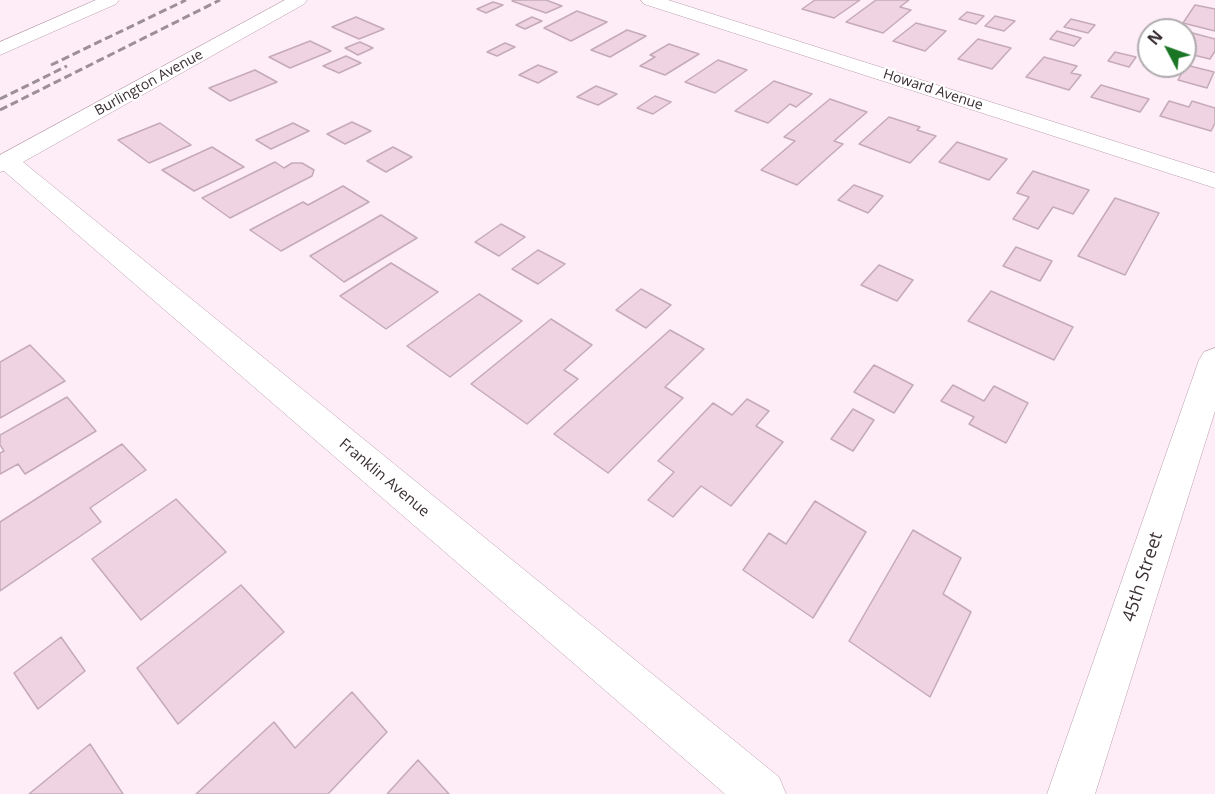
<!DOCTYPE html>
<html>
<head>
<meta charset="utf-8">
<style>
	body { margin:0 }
	#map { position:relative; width:1215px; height:794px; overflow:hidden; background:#feedf6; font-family:"Open Sans",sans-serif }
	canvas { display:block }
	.north { position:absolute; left:1137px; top:18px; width:60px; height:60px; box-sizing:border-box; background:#fff; border:2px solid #b0abae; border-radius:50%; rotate:311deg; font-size:16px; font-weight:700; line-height:24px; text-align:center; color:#392e34 }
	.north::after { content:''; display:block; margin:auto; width:21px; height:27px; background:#1a7625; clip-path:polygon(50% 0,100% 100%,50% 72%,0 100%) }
</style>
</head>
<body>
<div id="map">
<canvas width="1215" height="794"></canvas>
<div class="north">N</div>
</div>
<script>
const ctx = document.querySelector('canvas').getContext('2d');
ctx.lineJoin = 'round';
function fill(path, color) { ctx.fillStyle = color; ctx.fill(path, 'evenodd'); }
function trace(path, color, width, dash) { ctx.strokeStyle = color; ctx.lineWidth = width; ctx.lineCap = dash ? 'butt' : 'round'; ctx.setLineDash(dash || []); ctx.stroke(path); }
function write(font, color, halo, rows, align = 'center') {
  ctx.font = font + ' "Open Sans",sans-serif'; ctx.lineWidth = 4.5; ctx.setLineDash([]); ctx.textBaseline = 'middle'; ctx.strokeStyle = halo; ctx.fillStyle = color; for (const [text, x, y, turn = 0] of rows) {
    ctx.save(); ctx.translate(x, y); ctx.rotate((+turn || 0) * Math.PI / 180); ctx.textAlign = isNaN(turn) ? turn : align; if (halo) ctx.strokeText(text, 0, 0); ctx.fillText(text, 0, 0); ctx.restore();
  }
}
const building = new Path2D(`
	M 515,0 L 546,0 L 562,6 L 546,13 L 512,1 Z
	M 815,0 L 860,0 L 834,18 L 802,9 Z
	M 876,0 L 909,0 L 900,7 L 911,10 L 883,33 L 846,22 Z
	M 493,2 L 503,5 L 486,13 L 477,9 Z
	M 1195,5 L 1215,9 L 1215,31 L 1183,23 Z
	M 577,11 L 607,22 L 571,41 L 544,28 Z
	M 967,12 L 984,16 L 976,24 L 959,19 Z
	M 995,16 L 1015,21 L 1004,31 L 985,26 Z
	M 356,17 L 384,29 L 359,39 L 332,27 Z
	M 532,17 L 542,21 L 525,29 L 516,25 Z
	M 1071,19 L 1095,25 L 1088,33 L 1064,27 Z
	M 916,23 L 946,31 L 925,51 L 893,41 Z
	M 627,30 L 646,36 L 610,57 L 591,50 Z
	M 1057,31 L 1081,38 L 1074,46 L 1050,39 Z
	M 1185,31 L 1215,39 L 1215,51 L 1210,59 L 1185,53 Z
	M 978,39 L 1011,48 L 992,69 L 958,59 Z
	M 310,41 L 331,51 L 290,68 L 269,57 Z
	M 360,42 L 373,48 L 358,55 L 345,48 Z
	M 505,43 L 515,47 L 497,56 L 487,52 Z
	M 669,44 L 699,54 L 665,75 L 640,66 L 655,57 L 650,55 Z
	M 1115,52 L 1136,57 L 1129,67 L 1108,61 Z
	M 346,56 L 361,63 L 339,73 L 323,66 Z
	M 1044,57 L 1077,66 L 1071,73 L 1081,75 L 1069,90 L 1026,77 Z
	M 718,60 L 747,70 L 715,93 L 685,82 Z
	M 538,65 L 557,72 L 538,83 L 519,75 Z
	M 1186,65 L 1214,72 L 1207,88 L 1178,80 Z
	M 255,70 L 277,82 L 230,101 L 209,88 Z
	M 774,81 L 812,94 L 796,107 L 790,104 L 768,123 L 735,111 Z
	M 1101,85 L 1149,99 L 1140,112 L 1091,97 Z
	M 596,86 L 617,94 L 598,105 L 577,97 Z
	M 655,96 L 671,102 L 653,114 L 637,108 Z
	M 830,99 L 867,112 L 834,141 L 843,144 L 797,185 L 761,170 L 795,141 L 784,137 Z
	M 1169,101 L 1189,107 L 1192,101 L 1215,108 L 1215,123 L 1211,131 L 1160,116 Z
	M 889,117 L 920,127 L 917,130 L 936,136 L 910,163 L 859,144 Z
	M 352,122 L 371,131 L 345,144 L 327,134 Z
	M 160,123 L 191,145 L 149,163 L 118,140 Z
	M 293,123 L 309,131 L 271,149 L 256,140 Z
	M 957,142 L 1007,159 L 989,180 L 939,162 Z
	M 212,147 L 244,167 L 194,191 L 162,170 Z
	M 393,147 L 412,157 L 386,172 L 367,161 Z
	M 275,162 L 284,168 L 292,163 L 302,163 L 314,170 L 312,176 L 230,218 L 202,198 Z
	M 1033,171 L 1089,190 L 1073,214 L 1053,207 L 1038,229 L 1013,219 L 1029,197 L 1017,193 Z
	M 854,185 L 883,196 L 868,213 L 838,200 Z
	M 343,186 L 369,202 L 281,251 L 250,230 L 303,202 L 308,205 Z
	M 1115,198 L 1159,213 L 1125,275 L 1078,256 Z
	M 381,215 L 417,238 L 344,282 L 310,256 Z
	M 501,224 L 525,237 L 499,256 L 475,242 Z
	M 1016,247 L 1052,261 L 1040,281 L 1003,266 Z
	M 538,250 L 565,264 L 538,284 L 512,269 Z
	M 391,263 L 438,292 L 386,329 L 340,296 Z
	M 879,265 L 913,280 L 897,301 L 861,285 Z
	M 641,289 L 671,305 L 646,328 L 616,310 Z
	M 991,291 L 1073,327 L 1054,360 L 968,321 Z
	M 479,294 L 522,321 L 450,377 L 407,346 Z
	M 551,319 L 592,345 L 564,370 L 578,379 L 527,424 L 471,384 Z
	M 670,330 L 704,349 L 665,387 L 683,398 L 608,473 L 554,434 Z
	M 30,345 L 65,381 L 0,418 L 0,362 Z
	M 874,365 L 913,385 L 894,413 L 854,392 Z
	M 953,385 L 984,401 L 994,386 L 1028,403 L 1006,443 L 969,424 L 974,417 L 941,401 Z
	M 67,397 L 96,431 L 25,474 L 18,464 L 0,474 L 0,453 L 4,451 L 0,445 L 0,435 Z
	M 747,399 L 769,411 L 756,426 L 783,442 L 731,506 L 701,486 L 673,517 L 648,500 L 674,472 L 658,461 L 713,403 L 732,415 Z
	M 853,409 L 874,420 L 853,451 L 831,439 Z
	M 122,444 L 146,470 L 90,508 L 101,522 L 0,591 L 0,522 Z
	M 176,499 L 226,552 L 141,620 L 92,559 Z
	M 815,501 L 866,532 L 813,618 L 743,570 L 769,533 L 786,544 Z
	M 913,530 L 961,558 L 943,594 L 971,612 L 930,697 L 849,641 Z
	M 241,585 L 284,632 L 178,724 L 137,668 Z
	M 61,637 L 85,671 L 38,709 L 14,673 Z
	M 352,692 L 387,732 L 328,794 L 196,794 L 274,722 L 295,748 Z
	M 90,744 L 123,794 L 29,794 Z
	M 418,760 L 449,794 L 387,794 Z`);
fill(building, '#efd3e2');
trace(building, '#c5aab8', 1.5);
const street = new Path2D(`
	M 96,0 L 119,0 L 116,4 L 0,55 L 0,42 Z
	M 285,0 L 307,0 L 304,4 L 23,162 L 779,777 L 786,794 L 725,794 L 4,171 L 0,172 L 0,155 Z
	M 641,0 L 668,0 L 1215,173 L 1215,188 L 644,4 Z
	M 1215,348 L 1215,411 L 1095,794 L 1047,794 L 1199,360 L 1204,352 Z`);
trace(street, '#b99eac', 1);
fill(street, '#fff');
trace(new Path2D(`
	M 51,65 L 186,0
	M 0,99 L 67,66
	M 0,110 L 220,0`), '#9d8f97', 3, [8, 4]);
write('14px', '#392e34', '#fff', [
	["Burlington Avenue",149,83,-29],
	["Howard Avenue",933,90,18]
]);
write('15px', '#392e34', '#fff', [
	["Franklin Avenue",384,478,40]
]);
write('18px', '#392e34', '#fff', [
	["45th Street",1143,577,-72]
]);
</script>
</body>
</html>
